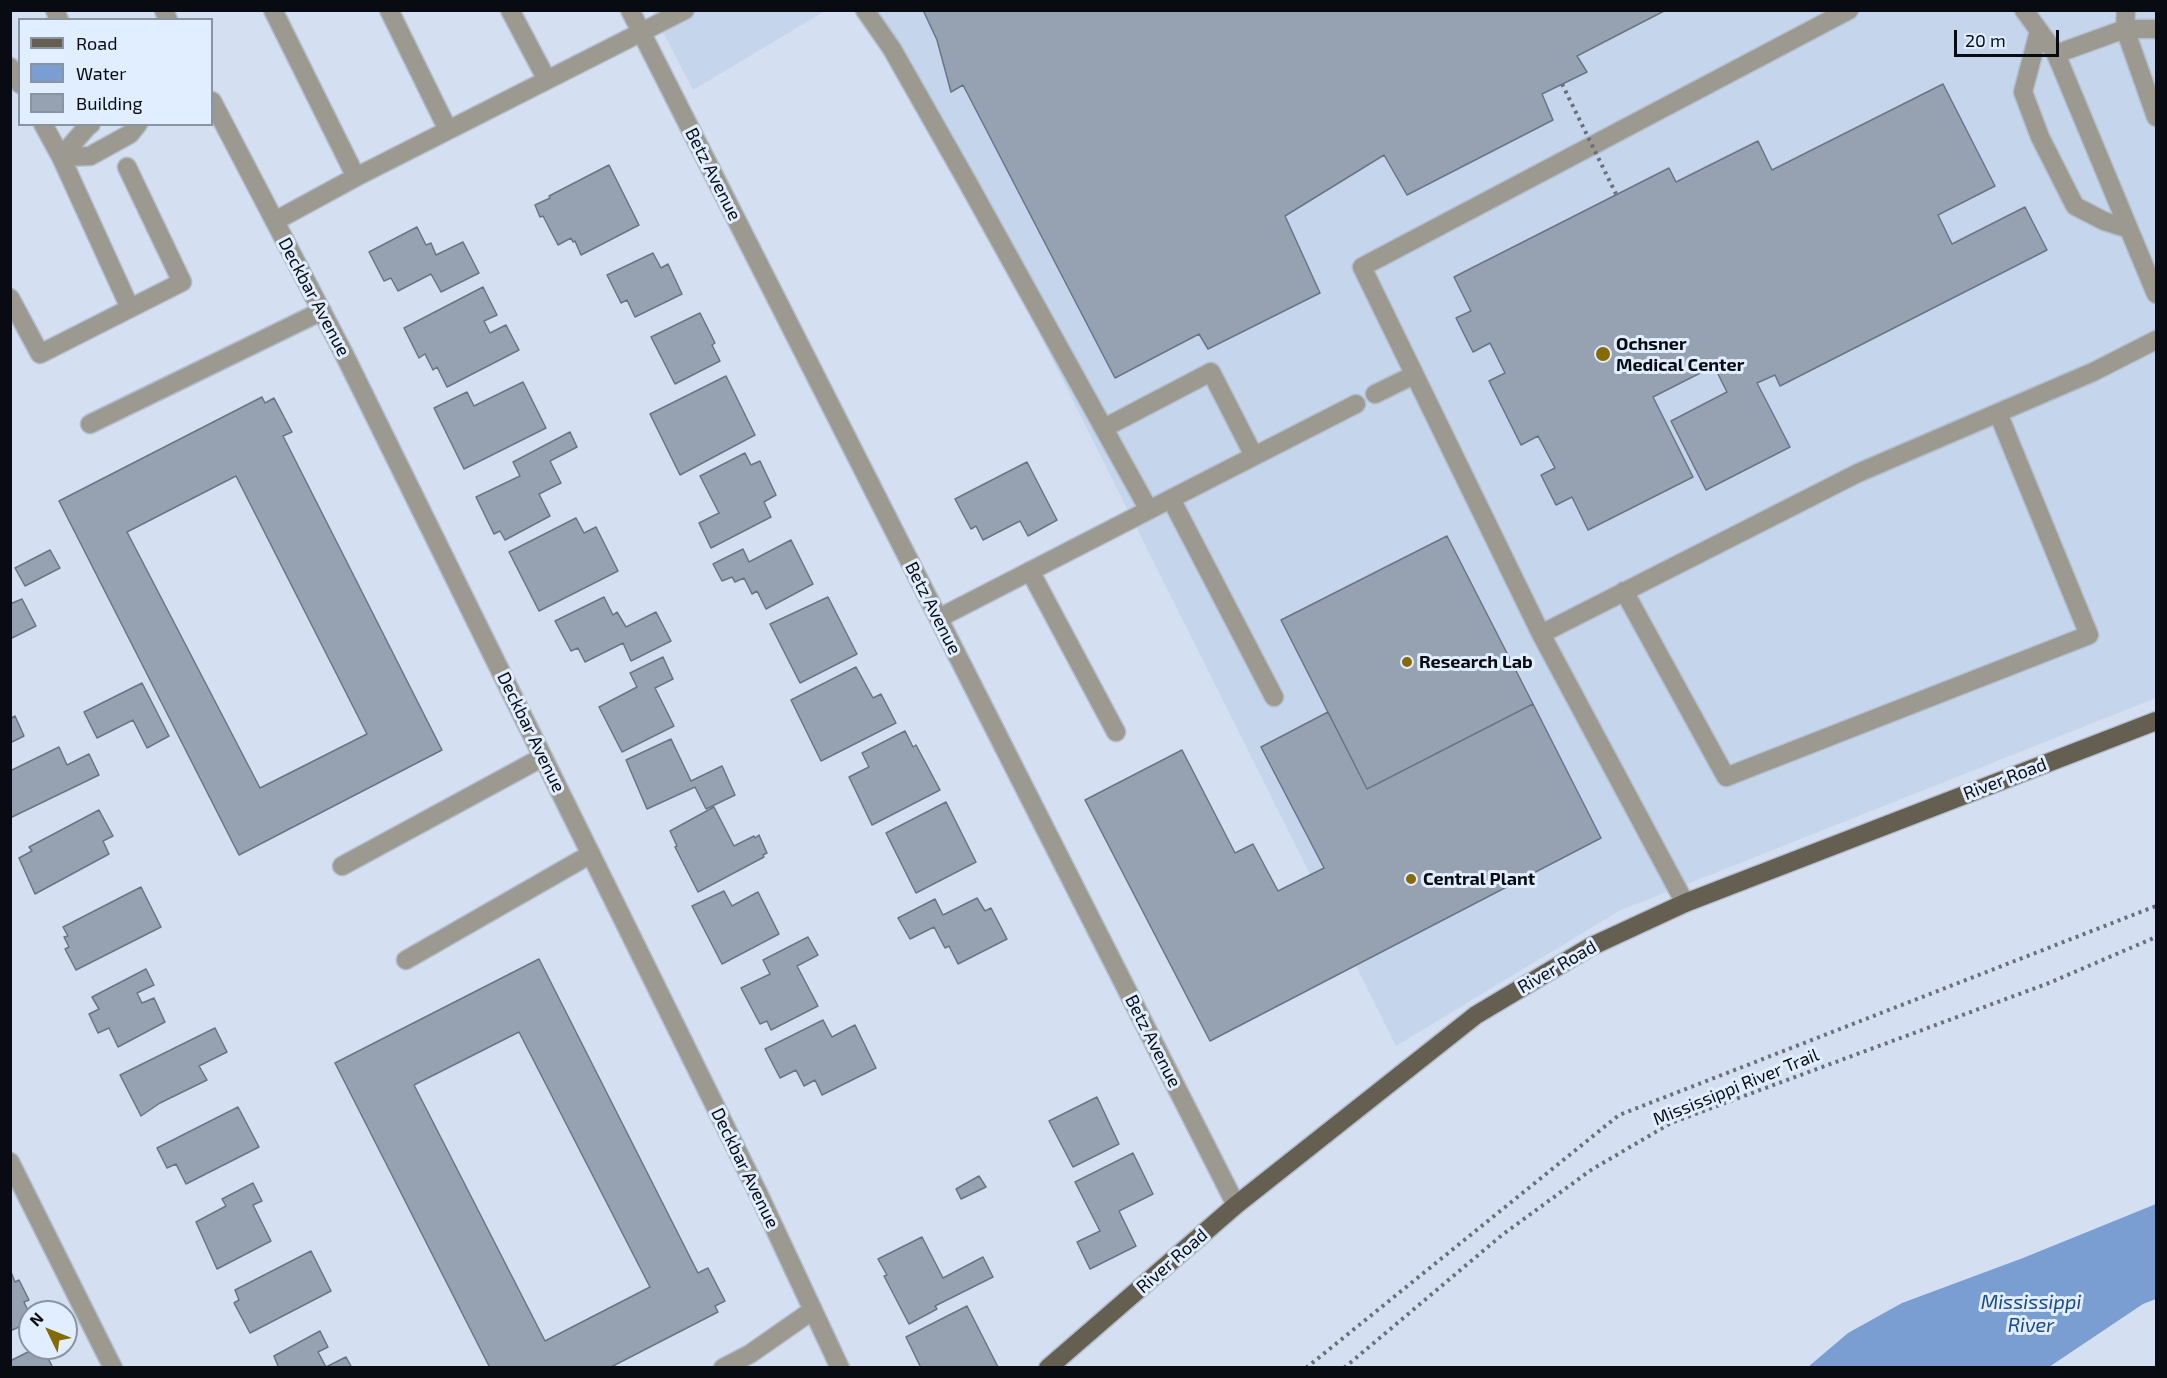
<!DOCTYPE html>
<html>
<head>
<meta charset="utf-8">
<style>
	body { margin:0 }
	#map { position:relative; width:2167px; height:1378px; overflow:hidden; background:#d4e0f1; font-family:"Exo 2",sans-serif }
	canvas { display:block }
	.frame { position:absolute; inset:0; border:12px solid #080c12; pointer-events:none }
	.legend { position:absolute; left:18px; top:18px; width:195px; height:108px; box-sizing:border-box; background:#e1eeff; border:2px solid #8a94a0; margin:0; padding:8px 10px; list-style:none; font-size:18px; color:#080c12 }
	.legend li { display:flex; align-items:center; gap:12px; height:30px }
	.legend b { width:30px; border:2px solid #8a94a0 }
	.north { position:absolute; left:18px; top:1300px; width:60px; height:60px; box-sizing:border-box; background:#e1eeff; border:2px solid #8a94a0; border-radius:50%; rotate:313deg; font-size:16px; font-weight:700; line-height:24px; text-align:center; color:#080c12 }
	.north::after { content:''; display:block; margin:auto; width:21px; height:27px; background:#856a05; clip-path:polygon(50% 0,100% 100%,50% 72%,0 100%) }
	.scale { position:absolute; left:1954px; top:30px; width:105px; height:27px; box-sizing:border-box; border:3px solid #080c12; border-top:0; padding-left:8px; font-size:18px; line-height:21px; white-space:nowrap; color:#080c12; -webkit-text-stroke:4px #e1eeff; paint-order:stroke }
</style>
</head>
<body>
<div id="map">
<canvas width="2167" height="1378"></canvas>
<div class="frame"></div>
<ul class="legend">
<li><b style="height:8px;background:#645f51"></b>Road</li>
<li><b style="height:16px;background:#7a9ed2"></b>Water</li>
<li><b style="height:16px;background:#96a1b2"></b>Building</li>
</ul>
<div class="north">N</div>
<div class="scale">20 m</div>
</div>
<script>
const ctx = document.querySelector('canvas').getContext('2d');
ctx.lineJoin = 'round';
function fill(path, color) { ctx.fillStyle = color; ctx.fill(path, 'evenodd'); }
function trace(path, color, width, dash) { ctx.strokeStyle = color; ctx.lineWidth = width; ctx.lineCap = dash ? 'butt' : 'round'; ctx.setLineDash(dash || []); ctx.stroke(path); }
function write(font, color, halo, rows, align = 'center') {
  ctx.font = font + ' "Exo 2",sans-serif'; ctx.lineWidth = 6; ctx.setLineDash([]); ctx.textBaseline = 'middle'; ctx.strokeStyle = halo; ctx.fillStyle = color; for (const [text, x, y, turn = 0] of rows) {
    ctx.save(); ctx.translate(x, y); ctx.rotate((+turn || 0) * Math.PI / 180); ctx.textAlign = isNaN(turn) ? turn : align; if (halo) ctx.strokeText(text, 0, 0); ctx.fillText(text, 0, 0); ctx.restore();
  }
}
fill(new Path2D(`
	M 652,11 L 825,11 L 693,90 Z
	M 878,11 L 2156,11 L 2156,698 L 1619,911 L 1396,1046 Z`), '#c4d5ec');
fill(new Path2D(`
	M 2156,1204 L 2156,1299 L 2143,1304 L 2049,1367 L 1808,1367 L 1848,1333 L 1902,1303 L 2023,1258 Z`), '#7a9ed2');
const building = new Path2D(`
	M 923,10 L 1666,10 L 1577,56 L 1587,72 L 1542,94 L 1553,120 L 1407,195 L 1384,155 L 1285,216 L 1320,293 L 1208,349 L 1199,334 L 1115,378 L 963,85 L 951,92 L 937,40 Z
	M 1943,84 L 1995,186 L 1938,215 L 1952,244 L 2025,207 L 2047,250 L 1780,386 L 1775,375 L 1757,383 L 1790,447 L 1706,490 L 1671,421 L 1727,392 L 1714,366 L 1653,397 L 1693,477 L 1588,530 L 1572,497 L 1556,505 L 1541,475 L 1555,468 L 1538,436 L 1521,445 L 1489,381 L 1505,373 L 1490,343 L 1473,352 L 1456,318 L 1471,311 L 1454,277 L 1669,168 L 1676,182 L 1758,141 L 1772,170 Z
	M 609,165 L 639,225 L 581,255 L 575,241 L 573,242 L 571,238 L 558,245 L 543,216 L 540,217 L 535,205 L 550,198 L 549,196 Z
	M 417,227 L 426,245 L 431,243 L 436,255 L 463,242 L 479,273 L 441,292 L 431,274 L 398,291 L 391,278 L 384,281 L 369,252 Z
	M 653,253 L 661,268 L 668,264 L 682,294 L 635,317 L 627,300 L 621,303 L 607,275 Z
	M 483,287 L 497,315 L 484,321 L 490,333 L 506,325 L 519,350 L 447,387 L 437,367 L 433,370 L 425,354 L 419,358 L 404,328 Z
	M 700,313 L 715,343 L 712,345 L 720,361 L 675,384 L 651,337 Z
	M 726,376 L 755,435 L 680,475 L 650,414 Z
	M 523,382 L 546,428 L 464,469 L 434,408 L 467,392 L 474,406 Z
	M 262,397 L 265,403 L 274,398 L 292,432 L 283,436 L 442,750 L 239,855 L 59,501 ZM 236,476 L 367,734 L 260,788 L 127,532 Z
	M 570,432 L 577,447 L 550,461 L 561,483 L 539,494 L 550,516 L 505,540 L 500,531 L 494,534 L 476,497 L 520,476 L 513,462 Z
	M 745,453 L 751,465 L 760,461 L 776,495 L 764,502 L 771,517 L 711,548 L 699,523 L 719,513 L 700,476 Z
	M 1027,462 L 1057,520 L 1028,536 L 1020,521 L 983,540 L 976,526 L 971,529 L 955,499 Z
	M 576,518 L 584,533 L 596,527 L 618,571 L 539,611 L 509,552 Z
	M 1447,536 L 1533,704 L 1367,789 L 1281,620 Z
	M 791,540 L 813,584 L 766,609 L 757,591 L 752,594 L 744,578 L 735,582 L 732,577 L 722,581 L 713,564 L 743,549 L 749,562 Z
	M 50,550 L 60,568 L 25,586 L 15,568 Z
	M 604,597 L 613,615 L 617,612 L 626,627 L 656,612 L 671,641 L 631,661 L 623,643 L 585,662 L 578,648 L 571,651 L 555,621 Z
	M 828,597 L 857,654 L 800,683 L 770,624 Z
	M 22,599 L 36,626 L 10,639 L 10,604 Z
	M 663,657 L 673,679 L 655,688 L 674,726 L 622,752 L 599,707 L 637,687 L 630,673 Z
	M 856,667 L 873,698 L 881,694 L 896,723 L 821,761 L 791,700 Z
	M 142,683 L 169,736 L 147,748 L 133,720 L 97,738 L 84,712 Z
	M 1533,704 L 1601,838 L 1210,1041 L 1085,800 L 1182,750 L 1235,853 L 1253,844 L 1278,891 L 1324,868 L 1261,747 L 1328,712 L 1367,789 Z
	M 15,716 L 24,736 L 10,743 L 10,719 Z
	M 905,731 L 913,747 L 916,745 L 940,790 L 872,825 L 849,777 L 869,767 L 862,753 Z
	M 671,739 L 691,781 L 722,766 L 735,795 L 706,809 L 695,787 L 647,809 L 626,760 Z
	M 59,747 L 67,765 L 89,754 L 99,775 L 10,818 L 10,771 Z
	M 946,802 L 976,862 L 916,893 L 886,833 Z
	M 714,807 L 734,846 L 754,836 L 755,838 L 759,835 L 767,853 L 763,855 L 764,857 L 698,892 L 675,847 L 677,846 L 670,831 Z
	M 99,810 L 113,836 L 103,841 L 109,854 L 35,894 L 19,858 L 32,851 L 29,847 Z
	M 141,887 L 161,927 L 76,970 L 65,949 L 69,947 L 64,937 L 68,936 L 63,927 Z
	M 724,891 L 732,906 L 758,892 L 779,934 L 722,964 L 692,906 Z
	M 977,898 L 985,911 L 991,908 L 1007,939 L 958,964 L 949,946 L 945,948 L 934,927 L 910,939 L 898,918 L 935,899 L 943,915 Z
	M 808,937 L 818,955 L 797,966 L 818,1006 L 771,1030 L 767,1021 L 760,1024 L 741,988 L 770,974 L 763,960 Z
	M 539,959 L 698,1273 L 708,1268 L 725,1301 L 715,1306 L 718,1312 L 609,1368 L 490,1368 L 335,1063 ZM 519,1032 L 650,1287 L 545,1341 L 414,1085 Z
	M 146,969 L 154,985 L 137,993 L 142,1003 L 154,998 L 165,1022 L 118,1047 L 109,1028 L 98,1033 L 89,1014 L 99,1009 L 92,997 Z
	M 823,1020 L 832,1037 L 855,1025 L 876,1068 L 822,1095 L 815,1080 L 804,1086 L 796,1070 L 780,1078 L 765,1049 Z
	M 215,1028 L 227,1052 L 199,1066 L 207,1080 L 160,1103 L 141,1116 L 120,1075 Z
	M 1097,1097 L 1119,1144 L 1073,1167 L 1049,1121 Z
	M 238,1107 L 259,1147 L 186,1184 L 176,1164 L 167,1168 L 157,1148 Z
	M 1133,1153 L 1153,1194 L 1119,1211 L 1136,1246 L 1090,1269 L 1077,1242 L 1100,1231 L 1075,1182 Z
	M 979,1176 L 986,1187 L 961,1199 L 956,1189 Z
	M 253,1183 L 262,1201 L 253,1205 L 271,1241 L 217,1269 L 196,1222 L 226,1206 L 222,1199 Z
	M 922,1237 L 943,1278 L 983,1257 L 993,1277 L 935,1306 L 937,1309 L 909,1324 L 884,1276 L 887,1275 L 878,1259 Z
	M 311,1251 L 331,1291 L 250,1333 L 234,1303 L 239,1300 L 235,1290 Z
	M 11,1272 L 15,1282 L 19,1280 L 29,1300 L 24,1302 L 30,1315 L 30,1322 L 10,1331 Z
	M 967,1306 L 998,1367 L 921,1368 L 906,1337 Z
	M 320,1331 L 328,1347 L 318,1352 L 326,1367 L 346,1357 L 352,1368 L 276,1368 L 278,1366 L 274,1356 Z
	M 36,1348 L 40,1357 L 46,1354 L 53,1368 L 10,1368 L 10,1361 Z`);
fill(building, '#96a1b2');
trace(building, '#6a7584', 1.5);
const minor = new Path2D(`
	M 55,10 L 59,20
	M 164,10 L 168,20
	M 273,10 L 356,177 L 275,221
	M 389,10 L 448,130
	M 510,10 L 547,80
	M 630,10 L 1236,1205
	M 865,10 L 892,49 L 968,183 L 1149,510 L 1356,404
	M 2024,10 L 2056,54 L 2156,294
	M 2126,10 L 2125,29 L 2156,117
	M 2039,31 L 2023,92 L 2040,137 L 2075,206 L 2104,221 L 2129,229
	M 2056,54 L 2125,29 L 2156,29
	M 10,67 L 20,84
	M 212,101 L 343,352 L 759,1195 L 840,1368
	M 43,124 L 61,157 L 130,308
	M 61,157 L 90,156 L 130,134 L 138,124
	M 61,157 L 87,127 L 91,124
	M 356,177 L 685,10
	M 10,298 L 40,354 L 182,282 L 127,167
	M 1375,394 L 1414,375
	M 90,424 L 322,311
	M 1104,428 L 1211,372 L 1254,456
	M 1171,499 L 1274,697
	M 1030,571 L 1116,732
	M 1624,591 L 1726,777 L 2089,635 L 1998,413
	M 939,618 L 1149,510
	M 1541,634 L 1858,473 L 2093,372 L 2156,340
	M 342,866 L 543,757
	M 1685,903 L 1541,634 L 1362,267 L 1849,10
	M 406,960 L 591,854
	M 10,1162 L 113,1368
	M 723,1368 L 750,1354 L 813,1310`);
const major = new Path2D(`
	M 1048,1368 L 1236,1205 L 1476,1015 L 1590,947 L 1685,903 L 2156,721`);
trace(minor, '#b3becd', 21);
trace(major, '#b3becd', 21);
trace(new Path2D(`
	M 1306,1368 L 1619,1115 L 2156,906
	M 1344,1368 L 1502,1235 L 1591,1170 L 1671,1123 L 2049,983 L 2156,937`), '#69707c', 4, [3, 4.5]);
trace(minor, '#9c9991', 18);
trace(major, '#645f51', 18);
trace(new Path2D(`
	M 1562,84 L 1616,194`), '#69707c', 4, [3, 4.5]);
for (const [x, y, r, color] of [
	[1603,354,8,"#856a05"],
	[1407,662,6,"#856a05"],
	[1411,879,6,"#856a05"]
]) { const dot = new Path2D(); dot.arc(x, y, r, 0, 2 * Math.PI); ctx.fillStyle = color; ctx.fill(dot); trace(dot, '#e1eeff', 2); }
write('18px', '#080c12', '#e1eeff', [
	["Betz Avenue",713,174,63],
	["Deckbar Avenue",314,297,62],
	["Betz Avenue",933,608,63],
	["Deckbar Avenue",531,732,64],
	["River Road",2005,779,-21],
	["River Road",1557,967,-30],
	["Betz Avenue",1153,1041,63],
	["Mississippi River Trail",1736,1087,-22],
	["Deckbar Avenue",745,1168,64],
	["River Road",1172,1261,-41]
]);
write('bold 18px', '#080c12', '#e1eeff', [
	["Ochsner",1616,344],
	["Medical Center",1616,365],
	["Research Lab",1419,662],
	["Central Plant",1423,879]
], 'left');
write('italic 20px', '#1b4989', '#e1eeff', [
	["Mississippi",2031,1302],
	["River",2031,1325]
]);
</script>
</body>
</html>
